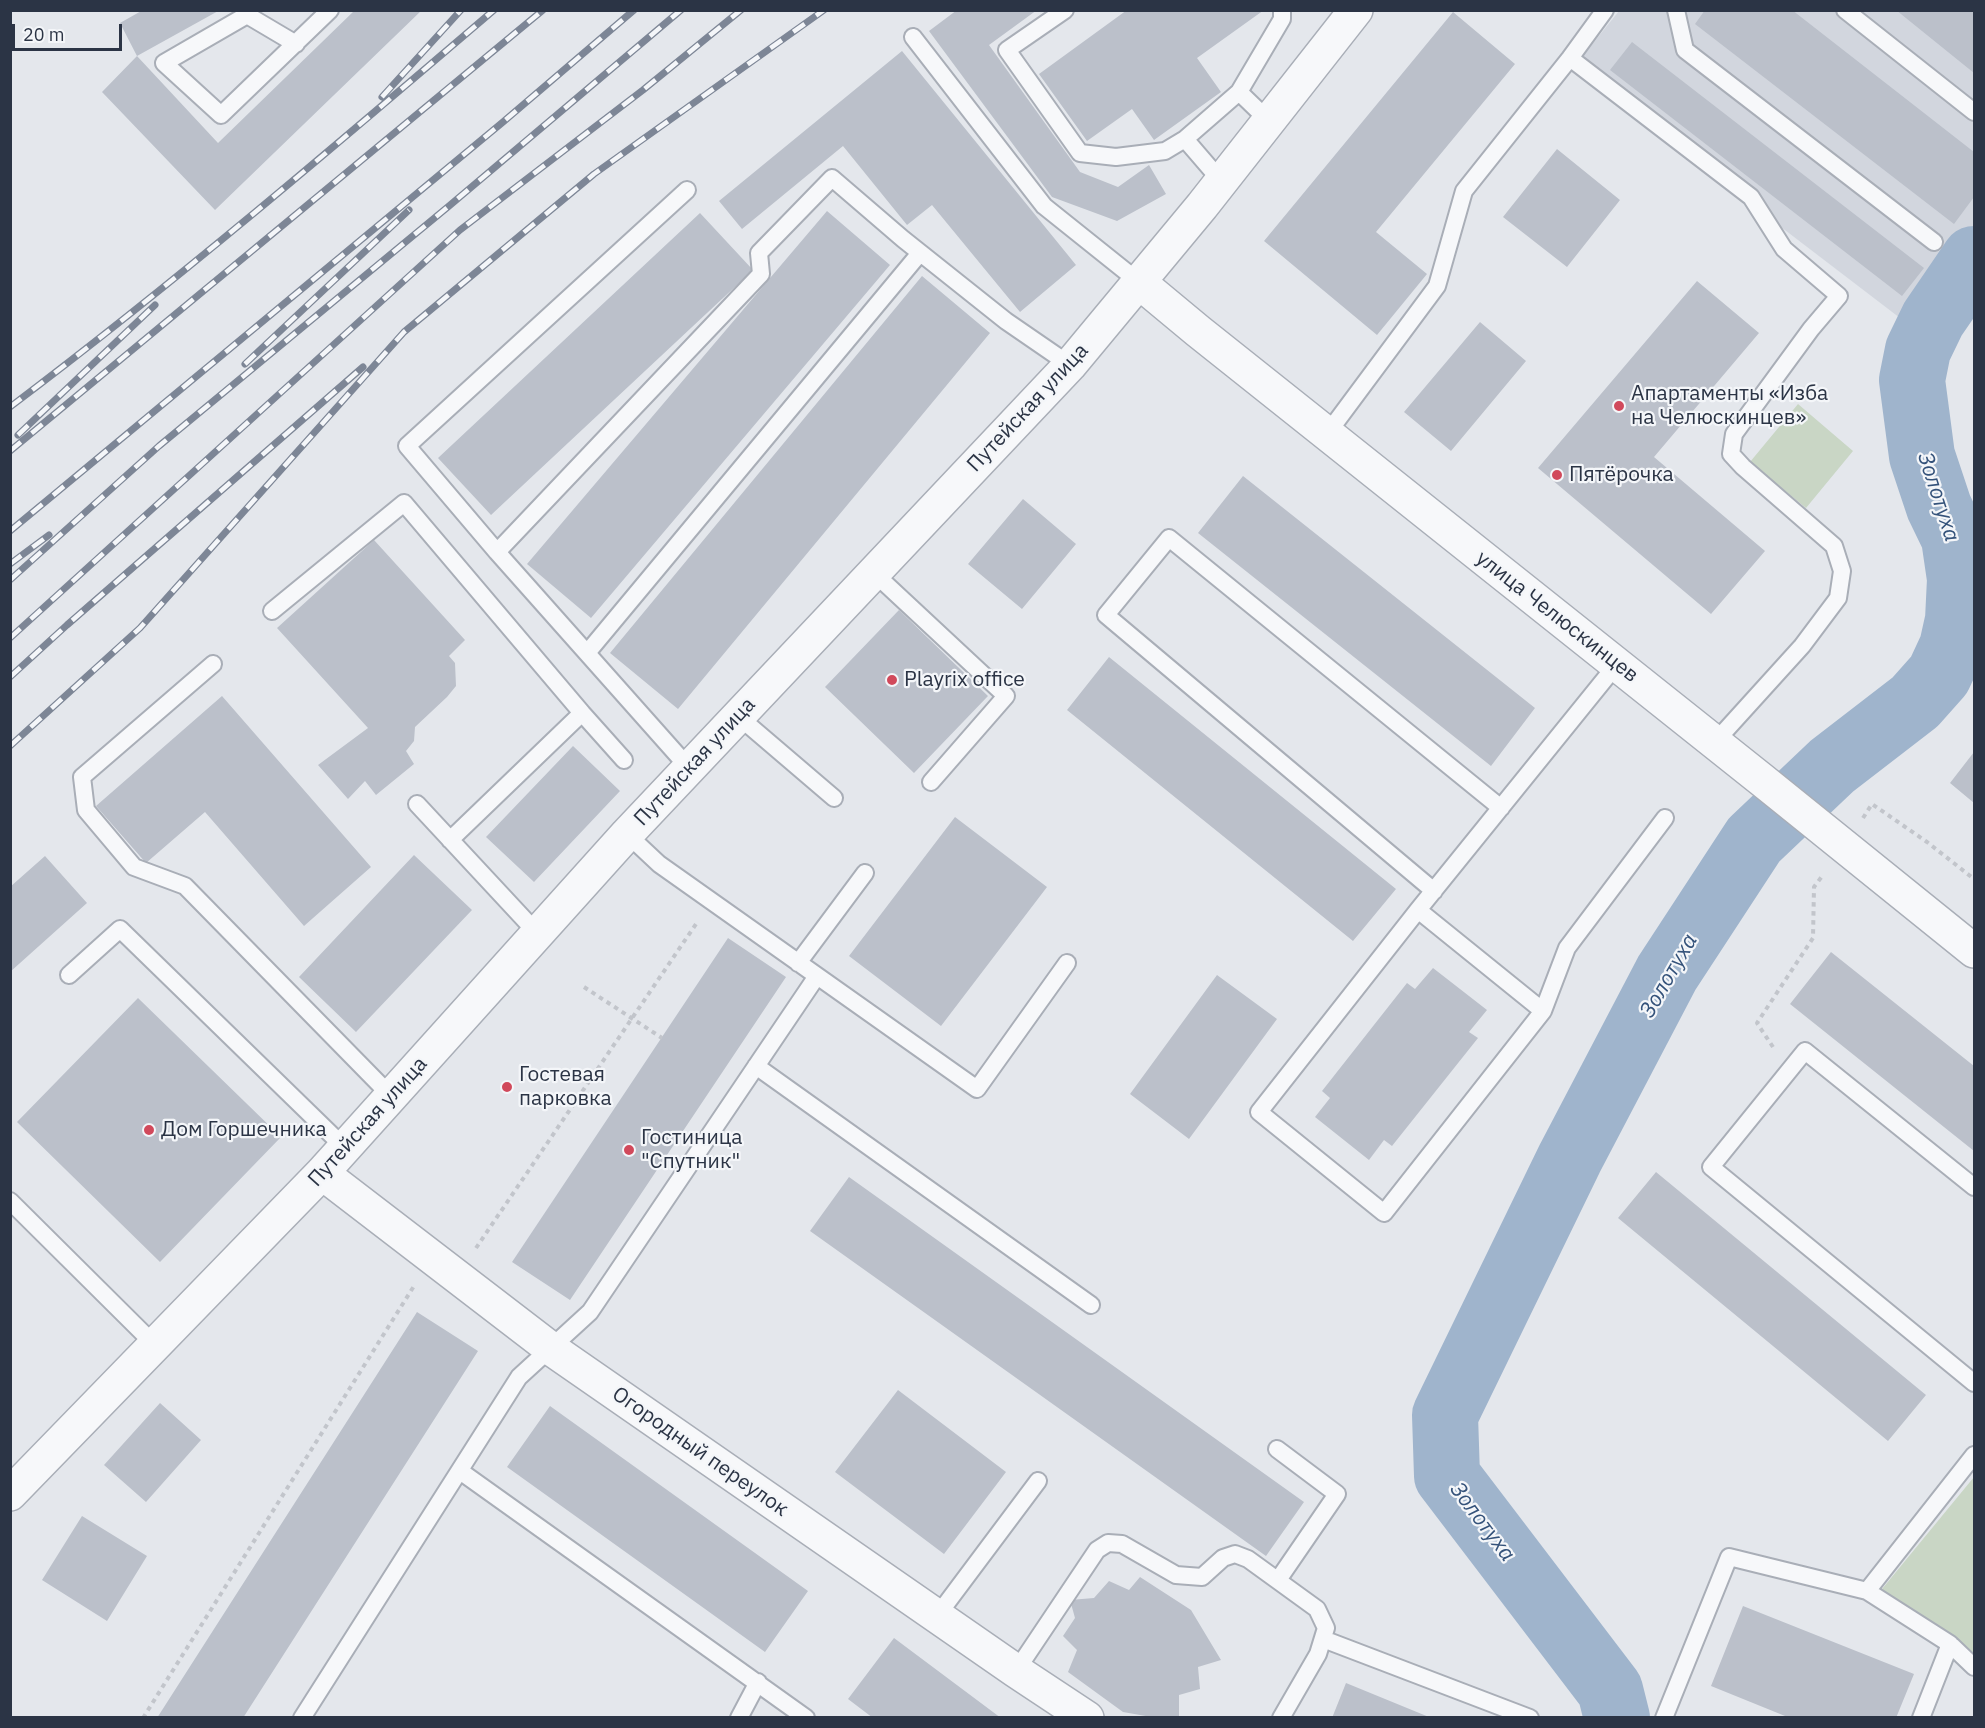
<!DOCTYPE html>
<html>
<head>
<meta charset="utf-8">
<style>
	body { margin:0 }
	#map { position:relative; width:1985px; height:1728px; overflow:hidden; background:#e4e7ec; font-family:"IBM Plex Sans",sans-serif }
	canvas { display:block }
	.frame { position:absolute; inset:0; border:12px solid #2b3445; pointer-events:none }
	.scale { position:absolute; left:12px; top:24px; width:110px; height:27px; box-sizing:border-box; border:3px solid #2b3445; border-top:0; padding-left:8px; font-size:18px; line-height:21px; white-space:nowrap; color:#2b3445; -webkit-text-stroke:4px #f4f6f9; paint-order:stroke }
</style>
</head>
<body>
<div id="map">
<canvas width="1985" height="1728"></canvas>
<div class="frame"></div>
<div class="scale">20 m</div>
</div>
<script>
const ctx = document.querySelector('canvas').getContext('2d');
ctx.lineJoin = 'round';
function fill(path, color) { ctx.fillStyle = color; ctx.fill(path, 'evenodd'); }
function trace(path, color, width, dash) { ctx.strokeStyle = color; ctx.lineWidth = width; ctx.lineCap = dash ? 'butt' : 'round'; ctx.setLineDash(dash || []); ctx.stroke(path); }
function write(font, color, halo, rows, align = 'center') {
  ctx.font = font + ' "IBM Plex Sans",sans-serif'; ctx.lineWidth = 4.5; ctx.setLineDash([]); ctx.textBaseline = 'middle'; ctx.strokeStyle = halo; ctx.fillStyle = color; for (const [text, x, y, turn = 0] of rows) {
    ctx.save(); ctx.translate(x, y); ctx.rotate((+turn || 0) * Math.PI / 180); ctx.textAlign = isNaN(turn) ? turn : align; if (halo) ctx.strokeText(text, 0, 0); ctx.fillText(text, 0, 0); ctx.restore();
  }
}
fill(new Path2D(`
	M 1619,11 L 1974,11 L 1974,225 L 1900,318 L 1573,68 Z`), '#d2d6de');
fill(new Path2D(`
	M 1798,404 L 1853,451 L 1806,508 L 1750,462 Z
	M 1974,1477 L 1974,1663 L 1882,1589 Z`), '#c9d6c5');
trace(new Path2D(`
	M 1617,1718 L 1610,1690 L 1447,1476 L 1445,1415 L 1570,1158 L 1667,973 L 1754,840 L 1832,766 L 1915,702 L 1939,675 L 1952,647 L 1958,620 L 1960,579 L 1954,538 L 1939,507 L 1922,456 L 1912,380 L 1918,350 L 1933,319 L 1974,259`), '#9fb4cc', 66);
fill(new Path2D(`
	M 143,10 L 220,10 L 137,56 L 120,23 Z
	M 355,10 L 422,10 L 215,210 L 102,92 L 137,56 L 218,143 Z
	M 957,10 L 1037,10 L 989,45 L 1080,172 L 1118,187 L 1149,165 L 1166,194 L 1117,221 L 1052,197 L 929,31 Z
	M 1127,10 L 1264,10 L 1197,58 L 1221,92 L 1154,140 L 1132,109 L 1087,141 L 1039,74 Z
	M 1705,10 L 1792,10 L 1974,152 L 1974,197 L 1954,224 L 1695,24 Z
	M 1896,10 L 1974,10 L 1974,73 Z
	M 1453,12 L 1515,64 L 1376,232 L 1427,274 L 1377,335 L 1264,241 Z
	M 1632,42 L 1924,268 L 1902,296 L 1610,70 Z
	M 902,51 L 1076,265 L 1020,312 L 932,205 L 907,225 L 843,146 L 742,229 L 719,201 Z
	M 1557,149 L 1620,200 L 1567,267 L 1503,217 Z
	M 827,211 L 890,265 L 591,618 L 527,564 Z
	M 700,213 L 753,270 L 491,515 L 438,458 Z
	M 922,276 L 990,333 L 678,709 L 610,653 Z
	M 1697,281 L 1759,333 L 1654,457 L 1765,551 L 1711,614 L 1538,468 Z
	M 1480,322 L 1526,361 L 1451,451 L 1404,412 Z
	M 1243,476 L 1535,708 L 1491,766 L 1198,533 Z
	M 1023,499 L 1076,544 L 1022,609 L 968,564 Z
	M 374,540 L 465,640 L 449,656 L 455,663 L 456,686 L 447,697 L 415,727 L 414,741 L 406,751 L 414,764 L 376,795 L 365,781 L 348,799 L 318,765 L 368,728 L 277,628 Z
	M 899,610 L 988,696 L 914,773 L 825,687 Z
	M 1109,657 L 1396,889 L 1353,941 L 1067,710 Z
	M 222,696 L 371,867 L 304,926 L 205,812 L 146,863 L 96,806 Z
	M 573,746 L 620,791 L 534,882 L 486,837 Z
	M 1974,752 L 1974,803 L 1950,783 Z
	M 955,817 L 1047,887 L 941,1026 L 849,956 Z
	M 414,855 L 472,910 L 356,1032 L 299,977 Z
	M 45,856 L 87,903 L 10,972 L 10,887 Z
	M 728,938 L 786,977 L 570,1300 L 512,1262 Z
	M 1831,952 L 1974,1066 L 1974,1151 L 1790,1004 Z
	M 1433,968 L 1487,1010 L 1469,1032 L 1478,1038 L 1392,1146 L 1384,1140 L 1369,1160 L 1315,1117 L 1330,1098 L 1322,1091 L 1407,983 L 1415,989 Z
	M 1217,975 L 1277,1019 L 1189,1139 L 1130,1094 Z
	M 138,998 L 281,1137 L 160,1262 L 17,1122 Z
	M 1656,1172 L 1926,1395 L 1888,1441 L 1618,1218 Z
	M 849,1177 L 1304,1502 L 1266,1556 L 810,1231 Z
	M 417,1312 L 478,1351 L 243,1718 L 157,1718 Z
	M 898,1390 L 1006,1472 L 944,1554 L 835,1472 Z
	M 160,1403 L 201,1440 L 146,1502 L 104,1465 Z
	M 550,1406 L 808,1591 L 765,1652 L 507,1467 Z
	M 82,1516 L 147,1556 L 107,1621 L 42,1580 Z
	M 1140,1577 L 1191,1610 L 1221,1660 L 1198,1667 L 1200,1689 L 1179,1695 L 1179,1718 L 1157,1718 L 1123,1712 L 1068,1672 L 1077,1650 L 1063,1636 L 1075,1618 L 1070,1600 L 1094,1598 L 1109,1581 L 1129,1590 Z
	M 1743,1606 L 1914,1674 L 1896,1718 L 1790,1718 L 1711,1686 Z
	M 894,1638 L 1001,1718 L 873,1718 L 848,1699 Z
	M 1346,1683 L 1429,1717 L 1429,1718 L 1332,1718 Z`), '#bbc0ca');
const service = new Path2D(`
	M 1065,10 L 1007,50 L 1080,153 L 1116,157 L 1165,151 L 1185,139 L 1222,182
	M 1676,10 L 1685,50 L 1934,242
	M 1845,10 L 1974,112
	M 913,37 L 1044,206 L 1139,282
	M 296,44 L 247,15 L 164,63 L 221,115 L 330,10
	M 1570,58 L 1751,197 L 1784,249 L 1839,296 L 1811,329 L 1734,434 L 1731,454 L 1743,467 L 1834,546 L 1842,571 L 1838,598 L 1802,646 L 1715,742
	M 1269,121 L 1239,92 L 1282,19 L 1282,10
	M 1185,139 L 1239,92
	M 1327,434 L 1437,286 L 1464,191 L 1570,58 L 1605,10
	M 497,552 L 407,446 L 687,190
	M 874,573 L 1006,696 L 931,782
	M 272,611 L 404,503 L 582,713
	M 587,653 L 920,253
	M 213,664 L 82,777 L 86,810 L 134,867 L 185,886 L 391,1096
	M 738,716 L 834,798
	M 689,768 L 497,552 L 761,274 L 759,253 L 832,178 L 903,239 L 1006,321 L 1070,365
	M 417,804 L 537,933
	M 627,834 L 659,864 L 977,1089 L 1067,963
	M 450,840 L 582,713 L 624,760
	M 1434,891 L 1106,615 L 1169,538 L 1501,808
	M 1418,910 L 1543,1011 L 1384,1213 L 1259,1112 L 1418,910 L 1617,664
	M 798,963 L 865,873
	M 69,975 L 120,929 L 345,1148
	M 1543,1011 L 1567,948 L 1665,818
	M 756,1066 L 1091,1305
	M 1974,1187 L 1805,1051 L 1711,1167 L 1974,1383
	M 10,1201 L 155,1345
	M 1277,1449 L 1337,1494 L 1278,1580
	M 460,1471 L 806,1718
	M 1867,1591 L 1974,1455
	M 937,1616 L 1038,1481
	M 1323,1639 L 1530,1718
	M 1950,1644 L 1974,1667
	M 1016,1671 L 1097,1550 L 1108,1543 L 1122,1544 L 1176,1575 L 1202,1577 L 1223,1558 L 1235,1554 L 1248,1559 L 1317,1609 L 1326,1628 L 1318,1654 L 1281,1718
	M 302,1718 L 519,1377 L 590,1312 L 817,976
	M 739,1718 L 758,1682
	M 1664,1718 L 1729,1557 L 1867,1591 L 1950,1644 L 1921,1718`);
const minor = new Path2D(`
	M 1139,282 L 1198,331 L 1762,780 L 1974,951
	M 322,1173 L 550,1348 L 1016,1671 L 1087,1718
	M 10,1494 L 322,1173 L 627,834 L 1070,365 L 1202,206 L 1356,10`);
trace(service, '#a9aeb7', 20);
trace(minor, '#a9aeb7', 36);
trace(new Path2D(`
	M 1863,818 L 1872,804 L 1927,842 L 1974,879
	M 584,987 L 662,1038
	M 1773,1047 L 1757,1023 L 1813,938 L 1814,887 L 1823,875
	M 476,1248 L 696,924
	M 143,1718 L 414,1286`), '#c2c5cb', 4, [4.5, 4.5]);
trace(service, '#f7f8fa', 16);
trace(minor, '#f7f8fa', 33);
const rail = new Path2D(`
	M 382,97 L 461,10
	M 245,364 L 409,210
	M 10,407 C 177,281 335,146 494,10
	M 18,435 L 155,305
	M 10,451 L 543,10
	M 10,531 L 503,122 L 634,10
	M 10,564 L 49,535
	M 10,580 L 159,446 L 449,206 L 681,10
	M 10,638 L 460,230 L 643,90 L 741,10
	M 10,677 L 67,625 L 363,367
	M 10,746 L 140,628 L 404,332 L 594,174 L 824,10`);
trace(rail, '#7d8696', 7);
trace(rail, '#f4f6f9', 4.5, [14]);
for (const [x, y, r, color] of [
	[1619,406,6,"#d1495b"],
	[1557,475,6,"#d1495b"],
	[892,680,6,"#d1495b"],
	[507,1087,6,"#d1495b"],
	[149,1130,6,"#d1495b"],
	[629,1150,6,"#d1495b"]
]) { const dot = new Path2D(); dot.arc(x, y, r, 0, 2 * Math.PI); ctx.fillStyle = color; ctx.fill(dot); trace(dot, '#f4f6f9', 2); }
write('21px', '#2b3445', '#f4f6f9', [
	["Апартаменты «Изба",1631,394],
	["на Челюскинцев»",1631,418],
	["Пятёрочка",1569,475],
	["Playrix office",904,680],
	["Гостевая",519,1075],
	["парковка",519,1099],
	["Дом Горшечника",161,1130],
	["Гостиница",641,1138],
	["\"Спутник\"",641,1162]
], 'left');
write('21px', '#2b3445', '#f4f6f9', [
	["Путейская улица",1028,408,-47],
	["улица Челюскинцев",1557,617,38],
	["Путейская улица",695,762,-47],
	["Путейская улица",368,1122,-48],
	["Огородный переулок",700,1452,35]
]);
write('italic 22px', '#34527a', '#f4f6f9', [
	["Золотуха",1938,497,72],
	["Золотуха",1669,976,-60],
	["Золотуха",1482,1522,53]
]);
</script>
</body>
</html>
